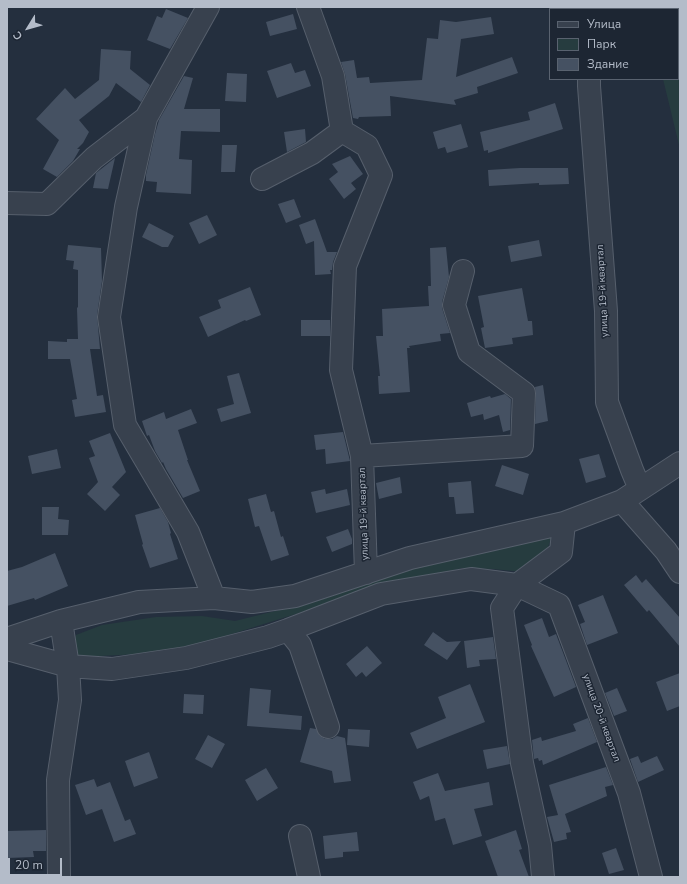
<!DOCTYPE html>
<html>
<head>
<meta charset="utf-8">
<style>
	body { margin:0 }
	#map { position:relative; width:687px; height:884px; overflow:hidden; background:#242f3e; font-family:"Nunito Sans",sans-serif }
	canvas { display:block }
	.frame { position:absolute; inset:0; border:8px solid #b4bcc9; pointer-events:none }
	.legend { position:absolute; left:549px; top:8px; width:130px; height:72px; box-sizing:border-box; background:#1d2633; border:1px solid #59626f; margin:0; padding:5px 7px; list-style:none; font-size:12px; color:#b4bcc9 }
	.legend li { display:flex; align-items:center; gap:8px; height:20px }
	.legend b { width:20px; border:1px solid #59626f }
	.north { position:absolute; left:8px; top:8px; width:40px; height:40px; -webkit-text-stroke:3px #1d2633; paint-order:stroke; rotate:233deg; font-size:11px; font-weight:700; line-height:16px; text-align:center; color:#b4bcc9 }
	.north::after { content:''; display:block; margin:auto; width:14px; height:18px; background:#b4bcc9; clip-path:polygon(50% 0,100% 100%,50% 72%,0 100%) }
	.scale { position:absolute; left:8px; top:858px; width:54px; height:18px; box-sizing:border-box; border:2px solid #b4bcc9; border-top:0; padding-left:5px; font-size:12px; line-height:14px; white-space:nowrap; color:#b4bcc9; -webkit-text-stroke:3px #1d2633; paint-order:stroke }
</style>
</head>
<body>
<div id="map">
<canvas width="687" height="884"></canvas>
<div class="frame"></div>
<ul class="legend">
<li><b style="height:5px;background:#38414e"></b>Улица</li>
<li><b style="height:11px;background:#263c3f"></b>Парк</li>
<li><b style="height:11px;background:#455162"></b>Здание</li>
</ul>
<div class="north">С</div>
<div class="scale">20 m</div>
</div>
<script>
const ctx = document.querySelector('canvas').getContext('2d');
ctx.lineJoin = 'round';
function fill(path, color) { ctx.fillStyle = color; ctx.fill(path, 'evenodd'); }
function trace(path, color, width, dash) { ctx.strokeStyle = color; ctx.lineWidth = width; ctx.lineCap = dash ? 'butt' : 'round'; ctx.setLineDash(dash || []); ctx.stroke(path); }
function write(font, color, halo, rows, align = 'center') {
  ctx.font = font + ' "Nunito Sans",sans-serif'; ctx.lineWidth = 3; ctx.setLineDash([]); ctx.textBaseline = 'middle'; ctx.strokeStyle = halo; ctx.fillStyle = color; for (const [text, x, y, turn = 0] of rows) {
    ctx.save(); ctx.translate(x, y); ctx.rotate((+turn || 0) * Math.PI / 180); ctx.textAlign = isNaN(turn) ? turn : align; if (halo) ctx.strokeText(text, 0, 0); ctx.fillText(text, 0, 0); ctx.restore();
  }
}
fill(new Path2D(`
	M 646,7 L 680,7 L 680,149 L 663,79 L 678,79 L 678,9 L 646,9 Z
	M 552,537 L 546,552 L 523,572 L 493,569 L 463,568 L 401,581 L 200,644 L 142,654 L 78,657 L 70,648 L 76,635 L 102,625 L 156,617 L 202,616 L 235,621 L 323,599 L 400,572 Z`), '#263c3f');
fill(new Path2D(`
	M 166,9 L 188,18 L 170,49 L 147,40 L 157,16 L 162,18 Z
	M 293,14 L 297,29 L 270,36 L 266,22 Z
	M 491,17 L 494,34 L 461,39 L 456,77 L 512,57 L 518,73 L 477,87 L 478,93 L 454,100 L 456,105 L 390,96 L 391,116 L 359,117 L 358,119 L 353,118 L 345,74 L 341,62 L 354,60 L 357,78 L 369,77 L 370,83 L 422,80 L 427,38 L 438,39 L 440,20 L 456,22 Z
	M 101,49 L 131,51 L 130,69 L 150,85 L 141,102 L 116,83 L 109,96 L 79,120 L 89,132 L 83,143 L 77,149 L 80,149 L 73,161 L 57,177 L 43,169 L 59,140 L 36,119 L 65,88 L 75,99 L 99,80 Z
	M 291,63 L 295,73 L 305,70 L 311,86 L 277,98 L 267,71 Z
	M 227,73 L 247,74 L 246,102 L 225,101 Z
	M 184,76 L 193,78 L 184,109 L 220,109 L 220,132 L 181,131 L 179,159 L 192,160 L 191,194 L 156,192 L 157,182 L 146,181 L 146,175 L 155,134 L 159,120 Z
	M 555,103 L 563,129 L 488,153 L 488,150 L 484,151 L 480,132 L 530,120 L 528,112 Z
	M 461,124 L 468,147 L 447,153 L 445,147 L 438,149 L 433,132 Z
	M 305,129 L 306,142 L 287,152 L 284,132 Z
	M 222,145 L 237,145 L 235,172 L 221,172 Z
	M 350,156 L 363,174 L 351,183 L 356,189 L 344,199 L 329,179 L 338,172 L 332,164 Z
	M 115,158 L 108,189 L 93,188 L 96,173 Z
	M 520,168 L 568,168 L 569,184 L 539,185 L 539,183 L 489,186 L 488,170 Z
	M 294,199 L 301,217 L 286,223 L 278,204 Z
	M 207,215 L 217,235 L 199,244 L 189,223 Z
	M 315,219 L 327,252 L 337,252 L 333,262 L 332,270 L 330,270 L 331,274 L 315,275 L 314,241 L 306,244 L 299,225 Z
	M 149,223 L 174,236 L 168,247 L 162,247 L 142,237 Z
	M 539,240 L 542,256 L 511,262 L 508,246 Z
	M 68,245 L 101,248 L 102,281 L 97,315 L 100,349 L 90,349 L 97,396 L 103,395 L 106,412 L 75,417 L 72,400 L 77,399 L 70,359 L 48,359 L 48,341 L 67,342 L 67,339 L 78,339 L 77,308 L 78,307 L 78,270 L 73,269 L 74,261 L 66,260 Z
	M 446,247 L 449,277 L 442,302 L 442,308 L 450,333 L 440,334 L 441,341 L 409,346 L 410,348 L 407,348 L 410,392 L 379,394 L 378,376 L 380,376 L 376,336 L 383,336 L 382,309 L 429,306 L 428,286 L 431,286 L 430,248 Z
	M 250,287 L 261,315 L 246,321 L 245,320 L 208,337 L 199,317 L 221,308 L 218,300 Z
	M 522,288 L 528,321 L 532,321 L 533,335 L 512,338 L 513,344 L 485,348 L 481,328 L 484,327 L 478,296 Z
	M 301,320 L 330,320 L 330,336 L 301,336 Z
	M 239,373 L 251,413 L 221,422 L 217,409 L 234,404 L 227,376 Z
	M 543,385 L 548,421 L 535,424 L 536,393 L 535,387 Z
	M 505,394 L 511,399 L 510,430 L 503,432 L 499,415 L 484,420 L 483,414 L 471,417 L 467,403 L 490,396 L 491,398 Z
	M 191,409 L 197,423 L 178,430 L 188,460 L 187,460 L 200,491 L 183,498 L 166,469 L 163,462 L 162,463 L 155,451 L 149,435 L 147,436 L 142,421 L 164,412 L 166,419 Z
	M 343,432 L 350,461 L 326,464 L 325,449 L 316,450 L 314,435 Z
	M 110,433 L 126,472 L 112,487 L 120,495 L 105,511 L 87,494 L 98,482 L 89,458 L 95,456 L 89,441 Z
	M 57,449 L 61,468 L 32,474 L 28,456 Z
	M 599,454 L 606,477 L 586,483 L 579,459 Z
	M 502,465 L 529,474 L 523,495 L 495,486 Z
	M 400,477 L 402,493 L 379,499 L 376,483 Z
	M 471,481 L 474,513 L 456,514 L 454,497 L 449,497 L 448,483 Z
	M 325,489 L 326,494 L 347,489 L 350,505 L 316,513 L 311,492 Z
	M 266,494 L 271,512 L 274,511 L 281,537 L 283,536 L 289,555 L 271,561 L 259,526 L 255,527 L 248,499 Z
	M 42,507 L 59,507 L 58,519 L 69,520 L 68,535 L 42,535 Z
	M 160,508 L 168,522 L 171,533 L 170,534 L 178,559 L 150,568 L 142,545 L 143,544 L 135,515 Z
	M 348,529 L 352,539 L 352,544 L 332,552 L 326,537 Z
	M 55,553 L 68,586 L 35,600 L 34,598 L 7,606 L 7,571 L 22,567 Z
	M 636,575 L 642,583 L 646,579 L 680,618 L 680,647 L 649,610 L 647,612 L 624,585 Z
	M 603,595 L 618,633 L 587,645 L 580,624 L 585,622 L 578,605 Z
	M 542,618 L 549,637 L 556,634 L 576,687 L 554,697 L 531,646 L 532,645 L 524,625 Z
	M 433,632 L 447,642 L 461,641 L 447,660 L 424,645 Z
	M 493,637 L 496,659 L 479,660 L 480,666 L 467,668 L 464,641 Z
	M 367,646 L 382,663 L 366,677 L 362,672 L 356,677 L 346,664 Z
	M 680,673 L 680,706 L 667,711 L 656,682 Z
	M 470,684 L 485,722 L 417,749 L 410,733 L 446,718 L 438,697 Z
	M 250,688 L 271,690 L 269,713 L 302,716 L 301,730 L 247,726 Z
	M 617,688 L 627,711 L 614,716 L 605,693 Z
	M 184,694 L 204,695 L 203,714 L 183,713 Z
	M 588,718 L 597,742 L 543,765 L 542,760 L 539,761 L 538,758 L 534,759 L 532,740 L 541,737 L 542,741 L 576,731 L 573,724 Z
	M 310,728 L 316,729 L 320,736 L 325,739 L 332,739 L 337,736 L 345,738 L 351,781 L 334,783 L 332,771 L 300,762 Z
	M 348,729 L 370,730 L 369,747 L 347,745 Z
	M 208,735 L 225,744 L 212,768 L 195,759 Z
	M 507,746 L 510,764 L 487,769 L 483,750 Z
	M 149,752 L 158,778 L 134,787 L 125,761 Z
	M 638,756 L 641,763 L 657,756 L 664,770 L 638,782 L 630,759 Z
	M 606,767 L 613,785 L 605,787 L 607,796 L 565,814 L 571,832 L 566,833 L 567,839 L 554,842 L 547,817 L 558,815 L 549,785 Z
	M 266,768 L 278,788 L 257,801 L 245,780 Z
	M 438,773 L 445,791 L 489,782 L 493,805 L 474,809 L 482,836 L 453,845 L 445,818 L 435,821 L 429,796 L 420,800 L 413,782 Z
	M 94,779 L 97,787 L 110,782 L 125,821 L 130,819 L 136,834 L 114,842 L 102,809 L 86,815 L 75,785 Z
	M 46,830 L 46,851 L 33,851 L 34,857 L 7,858 L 7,831 Z
	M 516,830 L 522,849 L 519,850 L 529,877 L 498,877 L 485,841 Z
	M 357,832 L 359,851 L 343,852 L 343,857 L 325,859 L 323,836 Z
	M 616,848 L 624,870 L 609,874 L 602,853 Z`), '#455162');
const minor = new Path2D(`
	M 208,7 L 146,118 L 126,207 L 109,317 L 125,425 L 188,532 L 214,598
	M 308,7 L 333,76 L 342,131 L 367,146 L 381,175 L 345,266 L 341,370 L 362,456 L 366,573
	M 591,9 L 592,7
	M 589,79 L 589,86 L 606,311 L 607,402 L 632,470 L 640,489
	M 262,179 L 312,153 L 342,131
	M 7,203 L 47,204 L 94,158 L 146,118
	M 362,456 L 522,446 L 524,393 L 469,352 L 454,305 L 463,271
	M 622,501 L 666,551 L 680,572
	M 288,630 L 300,645 L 328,727
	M 7,639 L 61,621 L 139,602 L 214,598 L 252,602 L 295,596 L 410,558 L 564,523 L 622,501 L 680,463
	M 7,649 L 68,666 L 112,669 L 186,658 L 268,637 L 288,630 L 381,594 L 471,579 L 517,585 L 559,605 L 629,793 L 651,877
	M 300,836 L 309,877
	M 59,877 L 58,780 L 70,700 L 68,666 L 61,621
	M 543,877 L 540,845 L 522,763 L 502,608 L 517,585 L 561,552 L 564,523`);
trace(minor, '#565f6c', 24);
trace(minor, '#38414e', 22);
write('10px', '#b4bcc9', '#1d2633', [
	["улица 19-й квартал",603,291,-93],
	["улица 19-й квартал",364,514,-92],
	["улица 20-й квартал",601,718,70]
]);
</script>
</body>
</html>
